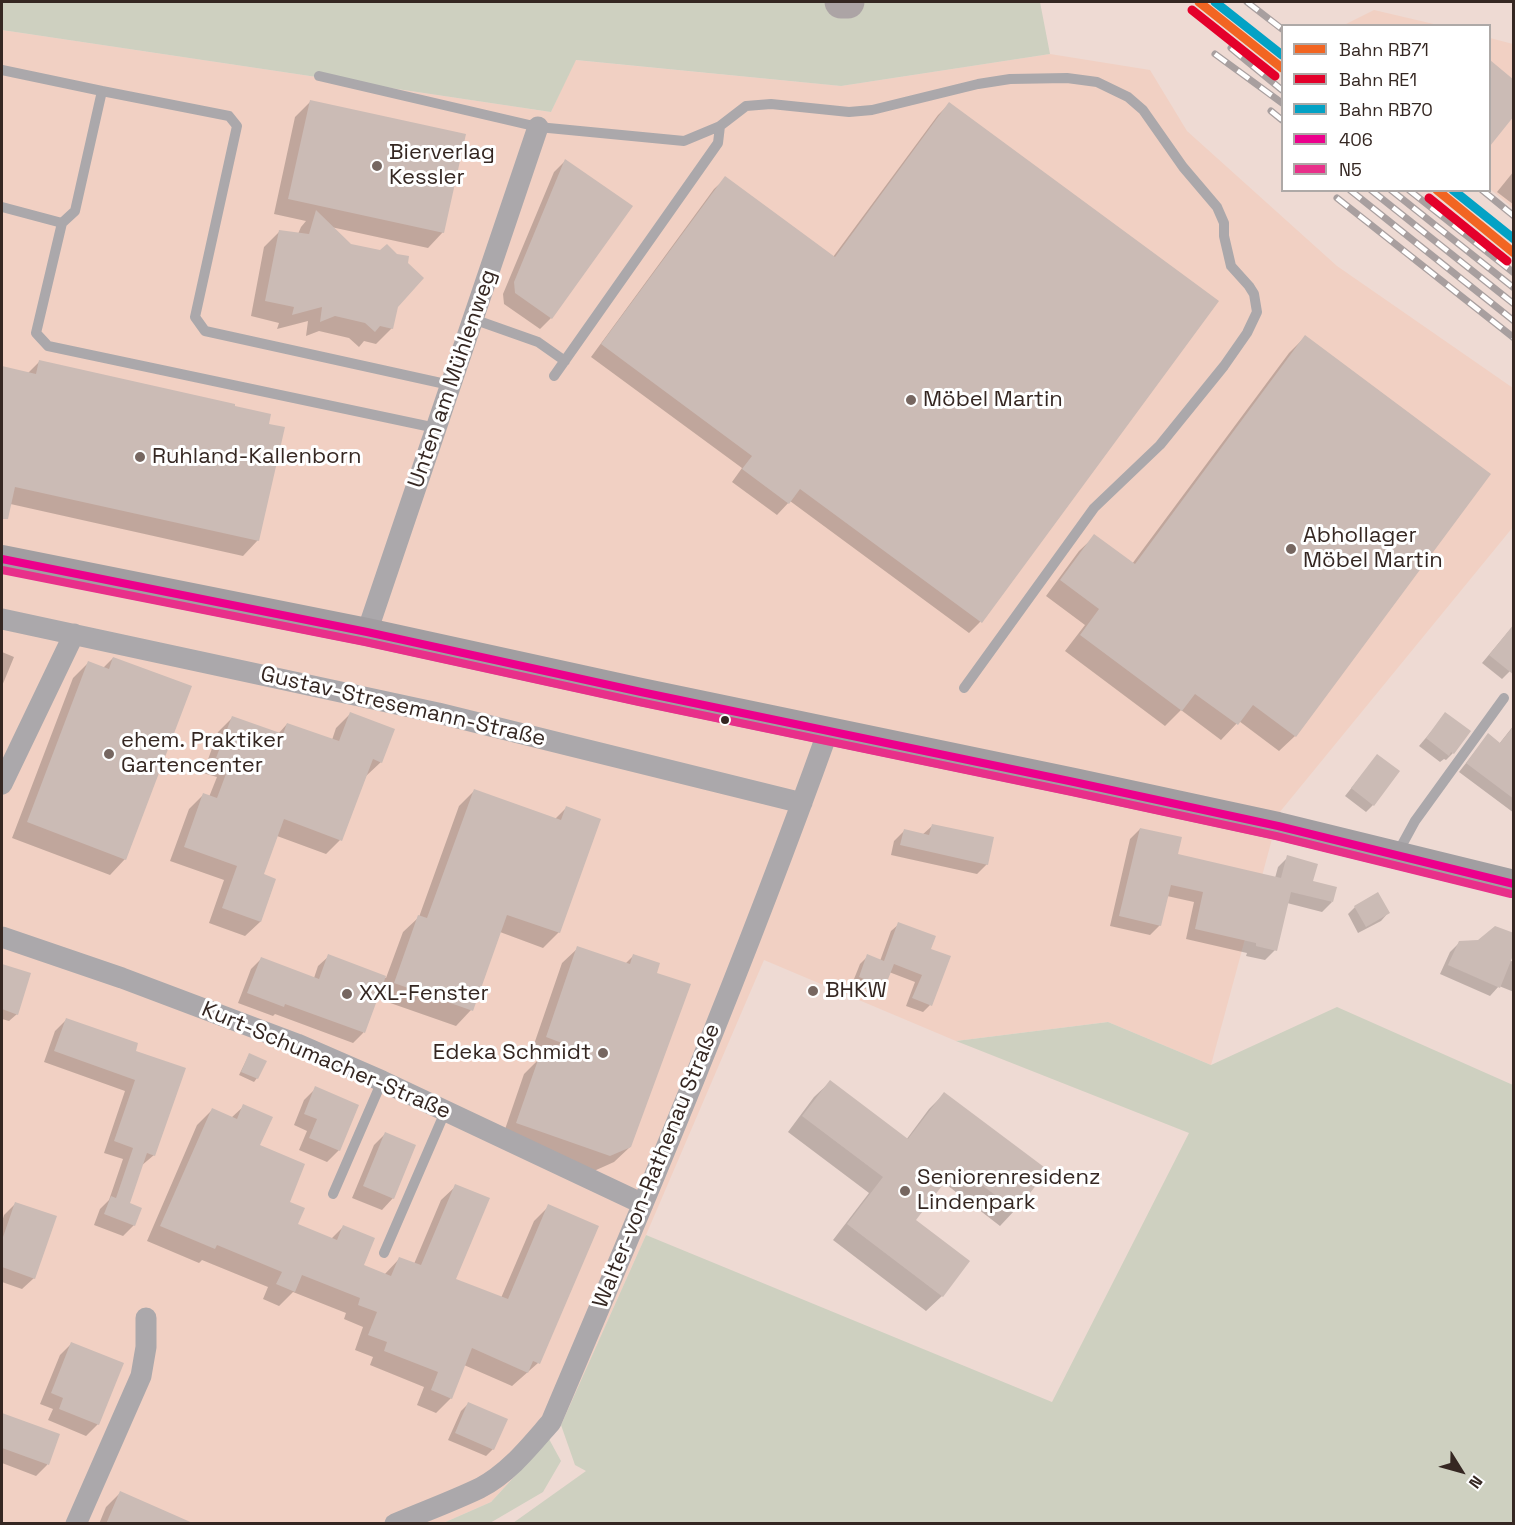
<!DOCTYPE html>
<html>
<head>
<meta charset="utf-8">
<style>
	body { margin:0 }
	#map { position:relative; width:1515px; height:1525px; overflow:hidden; background:#eedad3; font-family:"Space Grotesk",sans-serif }
	canvas { display:block }
	.frame { position:absolute; inset:0; border:3px solid #352722; pointer-events:none }
	.legend { position:absolute; left:1281px; top:24px; width:210px; height:168px; box-sizing:border-box; background:#fff; border:2px solid #aea9a7; margin:0; padding:8px 10px; list-style:none; font-size:18px; color:#352722 }
	.legend li { display:flex; align-items:center; gap:12px; height:30px }
	.legend b { width:30px; border:2px solid #aea9a7 }
	.north { position:absolute; left:1431px; top:1441px; width:60px; height:60px; -webkit-text-stroke:4px #fff; paint-order:stroke; rotate:127deg; font-size:16px; font-weight:700; line-height:24px; text-align:center; color:#352722 }
	.north::after { content:''; display:block; margin:auto; width:21px; height:27px; background:#352722; clip-path:polygon(50% 0,100% 100%,50% 72%,0 100%) }
</style>
</head>
<body>
<div id="map">
<canvas width="1515" height="1525"></canvas>
<div class="frame"></div>
<ul class="legend">
<li><b style="height:8px;background:#f26522"></b>Bahn RB71</li>
<li><b style="height:8px;background:#e4002b"></b>Bahn RE1</li>
<li><b style="height:8px;background:#03a2c5"></b>Bahn RB70</li>
<li><b style="height:8px;background:#ec008c"></b>406</li>
<li><b style="height:8px;background:#e8308a"></b>N5</li>
</ul>
<div class="north">N</div>
</div>
<script>
const ctx = document.querySelector('canvas').getContext('2d');
ctx.lineJoin = 'round';
function fill(path, color) { ctx.fillStyle = color; ctx.fill(path, 'evenodd'); }
function trace(path, color, width, dash) { ctx.strokeStyle = color; ctx.lineWidth = width; ctx.lineCap = dash ? 'butt' : 'round'; ctx.setLineDash(dash || []); ctx.stroke(path); }
function write(font, color, halo, rows, align = 'center') {
  ctx.font = font + ' "Space Grotesk",sans-serif'; ctx.lineWidth = 6; ctx.setLineDash([]); ctx.textBaseline = 'middle'; ctx.strokeStyle = halo; ctx.fillStyle = color; for (const [text, x, y, turn = 0] of rows) {
    ctx.save(); ctx.translate(x, y); ctx.rotate((+turn || 0) * Math.PI / 180); ctx.textAlign = isNaN(turn) ? turn : align; if (halo) ctx.strokeText(text, 0, 0); ctx.fillText(text, 0, 0); ctx.restore();
  }
}
fill(new Path2D(`
	M 1374,10 L 1438,25 L 1344,25 Z
	M 2,30 L 551,112 L 575,60 L 841,86 L 1050,54 L 1150,70 L 1187,131 L 1337,266 L 1513,388 L 1513,527 L 1279,813 L 1211,1065 L 1108,1022 L 956,1041 L 764,960 L 646,1235 L 561,1425 L 491,1502 L 441,1524 L 2,1523 Z
	M 1490,38 L 1513,44 L 1513,208 L 1490,189 Z`), '#f1d0c3');
fill(new Path2D(`
	M 2,2 L 1040,2 L 1050,54 L 841,86 L 576,60 L 551,112 L 2,30 Z
	M 1337,1007 L 1513,1085 L 1513,1523 L 513,1523 L 586,1471 L 575,1465 L 561,1425 L 646,1235 L 1052,1402 L 1189,1133 L 956,1041 L 1108,1022 L 1211,1065 Z
	M 549,1439 L 561,1461 L 543,1492 L 490,1523 L 441,1524 L 491,1502 Z`), '#ced0c0');
fill(new Path2D(`
	M 1490,62 L 1514,82 L 1514,114 L 1490,144 Z
	M 310,102 L 443,232 L 428,248 L 331,227 L 396,307 L 392,328 L 376,344 L 364,341 L 359,347 L 349,338 L 319,331 L 306,336 L 308,321 L 277,329 L 279,323 L 251,316 L 264,247 L 279,232 L 298,234 L 301,227 L 306,221 L 274,214 L 295,117 Z
	M 949,104 L 980,622 L 969,633 L 790,501 L 777,515 L 732,482 L 742,468 L 591,357 L 714,189 L 726,178 L 833,257 L 938,115 Z
	M 565,161 L 551,318 L 540,329 L 504,304 L 503,294 L 554,172 Z
	M 1514,171 L 1514,205 L 1497,192 Z
	M 1305,337 L 1295,736 L 1279,751 L 1239,721 L 1221,740 L 1181,710 L 1165,726 L 1065,651 L 1085,625 L 1046,596 L 1079,551 L 1095,536 L 1132,564 L 1289,353 Z
	M 39,362 L 258,540 L 243,556 L 6,503 L 2,508 L 2,368 L 27,374 Z
	M 1508,632 L 1514,667 L 1502,679 L 1482,663 Z
	M 2,652 L 14,657 L 2,686 Z
	M 113,658 L 125,859 L 110,875 L 12,838 L 73,678 L 88,663 L 103,668 Z
	M 350,714 L 381,762 L 366,776 L 340,840 L 326,854 L 277,836 L 262,875 L 275,880 L 260,922 L 245,936 L 209,923 L 224,880 L 170,861 L 189,809 L 203,795 L 209,797 L 217,777 L 203,773 L 218,732 L 232,718 L 278,734 L 287,724 L 332,740 L 336,728 Z
	M 1446,714 L 1453,753 L 1446,760 L 1444,759 L 1440,762 L 1419,746 Z
	M 1514,725 L 1514,813 L 1459,772 L 1488,735 L 1499,744 Z
	M 1377,756 L 1373,805 L 1366,812 L 1345,796 Z
	M 474,791 L 554,820 L 566,808 L 559,932 L 543,948 L 500,932 L 471,1010 L 456,1026 L 376,998 L 363,1033 L 353,1043 L 275,1014 L 273,1016 L 238,1003 L 251,969 L 261,959 L 314,978 L 318,966 L 329,956 L 386,978 L 403,932 L 419,917 L 459,806 Z
	M 932,826 L 987,864 L 977,874 L 891,855 L 894,841 L 904,831 L 922,835 Z
	M 1140,829 L 1176,855 L 1275,878 L 1278,867 L 1288,857 L 1332,902 L 1322,912 L 1287,903 L 1275,950 L 1265,960 L 1246,956 L 1247,953 L 1186,939 L 1194,902 L 1167,896 L 1160,925 L 1150,935 L 1110,926 L 1130,839 Z
	M 1355,907 L 1388,913 L 1381,921 L 1358,933 L 1348,914 Z
	M 899,924 L 929,949 L 930,1005 L 923,1012 L 906,1006 L 915,982 L 889,972 L 884,986 L 876,993 L 852,984 L 860,964 L 868,956 L 880,961 L 891,931 Z
	M 1459,943 L 1514,962 L 1514,992 L 1499,986 L 1490,996 L 1440,974 L 1450,952 Z
	M 578,948 L 625,964 L 634,955 L 630,1147 L 614,1162 L 594,1171 L 502,1138 L 524,1074 L 539,1059 L 548,1061 L 549,1059 L 531,1053 L 562,963 Z
	M 2,965 L 29,974 L 17,1014 L 9,1021 L 2,1019 Z
	M 66,1020 L 134,1052 L 154,1155 L 141,1166 L 128,1204 L 134,1225 L 123,1236 L 94,1225 L 100,1209 L 109,1200 L 123,1159 L 104,1153 L 125,1091 L 44,1062 L 55,1031 Z
	M 249,1055 L 257,1078 L 254,1082 L 239,1075 Z
	M 830,1082 L 906,1140 L 929,1109 L 944,1094 L 1015,1210 L 1000,1226 L 943,1182 L 914,1220 L 968,1261 L 942,1296 L 926,1311 L 833,1240 L 869,1193 L 788,1132 L 814,1097 Z
	M 316,1088 L 339,1150 L 327,1162 L 299,1150 L 307,1131 L 294,1125 L 304,1100 Z
	M 244,1106 L 258,1146 L 288,1202 L 296,1225 L 331,1239 L 343,1227 L 362,1266 L 384,1275 L 400,1258 L 414,1264 L 441,1200 L 456,1186 L 454,1280 L 501,1298 L 534,1221 L 549,1206 L 538,1363 L 512,1386 L 464,1365 L 451,1398 L 436,1413 L 417,1405 L 424,1387 L 370,1365 L 373,1357 L 355,1350 L 363,1327 L 344,1319 L 346,1313 L 293,1292 L 279,1306 L 263,1299 L 268,1287 L 202,1260 L 199,1263 L 147,1241 L 197,1125 L 212,1110 L 231,1118 Z
	M 385,1134 L 393,1198 L 382,1210 L 352,1198 L 374,1145 Z
	M 15,1204 L 34,1278 L 22,1289 L 2,1282 L 2,1222 L 4,1215 Z
	M 71,1344 L 98,1424 L 86,1436 L 48,1420 L 53,1409 L 40,1404 L 60,1355 Z
	M 469,1403 L 493,1449 L 486,1456 L 448,1440 L 461,1411 Z
	M 2,1414 L 58,1435 L 47,1465 L 36,1476 L 2,1463 Z
	M 120,1493 L 192,1524 L 99,1524 L 106,1507 Z`), '#0003');
fill(new Path2D(`
	M 1490,60 L 1514,80 L 1514,116 L 1490,146 Z
	M 310,100 L 466,134 L 444,233 L 288,199 Z
	M 949,102 L 1219,301 L 982,623 L 800,489 L 789,504 L 742,469 L 752,456 L 601,344 L 725,176 L 835,257 Z
	M 565,159 L 633,206 L 552,319 L 515,293 L 514,282 Z
	M 316,210 L 351,244 L 380,250 L 387,244 L 397,254 L 409,256 L 408,263 L 424,278 L 398,307 L 393,329 L 380,326 L 375,332 L 365,323 L 335,316 L 320,322 L 322,307 L 292,315 L 294,307 L 265,301 L 279,230 L 309,234 Z
	M 1305,335 L 1491,474 L 1296,737 L 1253,705 L 1238,725 L 1195,694 L 1182,711 L 1080,635 L 1099,609 L 1060,580 L 1094,534 L 1135,564 Z
	M 39,360 L 235,404 L 235,406 L 271,414 L 269,424 L 285,427 L 259,541 L 15,487 L 8,519 L 2,519 L 2,366 L 36,374 Z
	M 1514,624 L 1514,675 L 1489,655 Z
	M 113,657 L 192,686 L 126,860 L 27,822 L 88,661 L 109,669 Z
	M 350,712 L 395,729 L 382,763 L 373,759 L 342,841 L 284,819 L 264,874 L 276,879 L 261,922 L 222,908 L 237,866 L 184,847 L 203,793 L 217,798 L 230,763 L 216,758 L 232,716 L 283,734 L 287,723 L 339,741 Z
	M 1445,712 L 1471,731 L 1454,754 L 1451,752 L 1449,756 L 1426,738 Z
	M 1514,726 L 1514,799 L 1466,763 L 1488,733 L 1500,743 Z
	M 1377,754 L 1400,771 L 1374,806 L 1351,788 Z
	M 474,789 L 561,820 L 566,806 L 601,819 L 560,933 L 507,915 L 473,1011 L 394,983 L 418,915 L 427,918 Z
	M 932,824 L 994,837 L 988,865 L 900,845 L 904,829 L 929,835 Z
	M 1140,828 L 1182,837 L 1178,854 L 1281,878 L 1287,855 L 1318,864 L 1313,881 L 1337,887 L 1333,902 L 1291,892 L 1277,951 L 1256,946 L 1256,943 L 1195,929 L 1203,892 L 1171,885 L 1161,926 L 1119,916 Z
	M 1378,892 L 1390,913 L 1366,927 L 1354,906 Z
	M 898,922 L 936,936 L 931,949 L 951,956 L 932,1006 L 912,998 L 922,975 L 894,964 L 885,987 L 859,977 L 867,954 L 884,961 Z
	M 1495,926 L 1514,933 L 1514,953 L 1500,988 L 1448,965 L 1459,941 L 1478,940 Z
	M 577,946 L 630,964 L 633,954 L 660,963 L 657,973 L 691,984 L 631,1147 L 610,1156 L 516,1123 L 539,1057 L 556,1061 L 562,1043 L 546,1037 Z
	M 328,954 L 386,976 L 365,1033 L 285,1004 L 284,1007 L 247,993 L 261,957 L 319,979 Z
	M 2,964 L 31,973 L 18,1015 L 2,1009 Z
	M 66,1018 L 138,1043 L 136,1051 L 186,1068 L 155,1156 L 147,1153 L 130,1203 L 142,1208 L 135,1226 L 104,1214 L 111,1196 L 116,1198 L 133,1148 L 114,1141 L 135,1080 L 54,1051 Z
	M 249,1053 L 267,1061 L 258,1079 L 241,1072 Z
	M 830,1080 L 908,1139 L 944,1092 L 1048,1170 L 1016,1211 L 957,1166 L 916,1220 L 970,1261 L 943,1297 L 847,1224 L 883,1177 L 802,1116 Z
	M 315,1086 L 359,1105 L 340,1151 L 309,1138 L 317,1119 L 304,1114 Z
	M 243,1104 L 273,1117 L 260,1145 L 305,1164 L 290,1202 L 305,1208 L 298,1224 L 337,1240 L 343,1225 L 375,1238 L 364,1265 L 391,1276 L 399,1257 L 421,1265 L 455,1184 L 490,1198 L 456,1279 L 508,1299 L 548,1204 L 599,1226 L 540,1364 L 533,1361 L 528,1373 L 472,1348 L 452,1399 L 431,1390 L 438,1372 L 384,1351 L 387,1342 L 368,1335 L 377,1312 L 358,1305 L 360,1298 L 302,1275 L 295,1292 L 276,1284 L 282,1272 L 217,1245 L 215,1249 L 160,1226 L 212,1108 L 237,1119 Z
	M 385,1132 L 416,1145 L 394,1199 L 363,1186 Z
	M 15,1202 L 57,1216 L 35,1279 L 2,1267 L 2,1240 Z
	M 71,1342 L 124,1363 L 99,1425 L 59,1409 L 63,1398 L 51,1393 Z
	M 468,1402 L 508,1419 L 494,1450 L 455,1433 Z
	M 2,1413 L 60,1434 L 49,1465 L 2,1448 Z
	M 120,1491 L 195,1524 L 106,1524 Z`), '#cbbbb5');
trace(new Path2D(`
	M 2,70 L 102,91
	M 319,76 L 538,127 L 684,141 L 720,126 L 746,106 L 771,104 L 849,112 L 872,110 L 978,84 L 1010,79 L 1067,78 L 1097,82 L 1128,97 L 1143,110 L 1183,167 L 1217,207 L 1224,223 L 1224,236 L 1231,266 L 1249,286 L 1254,294 L 1257,312 L 1247,333 L 1224,366 L 1160,445 L 1094,508 L 964,688
	M 2,207 L 62,223 L 36,333 L 48,346 L 436,428
	M 62,223 L 75,211 L 102,91 L 229,116 L 237,126 L 195,317 L 205,331 L 450,385
	M 473,319 L 538,342 L 565,361
	M 554,376 L 718,143 L 720,126
	M 1397,854 L 1415,821 L 1504,698
	M 333,1194 L 382,1081
	M 384,1253 L 445,1112`), '#aba8ab', 10);
trace(new Path2D(`
	M 2,619 L 438,713 L 802,803
	M 367,632 L 538,127
	M 2,784 L 74,634
	M 2,937 L 122,978 L 297,1044 L 382,1081 L 643,1204
	M 76,1524 L 141,1376 L 146,1347 L 146,1318
	M 395,1524 C 423,1512 453,1501 480,1488 C 509,1473 530,1446 551,1422 C 648,1194 744,965 828,731`), '#aba8ab', 21);
trace(new Path2D(`
	M 2,559 L 367,632 L 641,692 L 1074,782 L 1278,826 L 1514,884`), '#a19ea1', 28);
trace(new Path2D(`
	M 841,2 L 848,2`), '#aca4a5', 33);
const rail = new Path2D(`
	M 1247,2 L 1282,29
	M 1231,48 L 1282,90
	M 1215,54 L 1282,103
	M 1271,111 L 1282,120
	M 1350,190 L 1514,321
	M 1371,190 L 1514,304
	M 1391,190 L 1514,288
	M 1409,190 L 1514,273
	M 1482,190 L 1514,216
	M 1337,198 L 1514,338`);
trace(rail, '#a89f9f', 7);
trace(rail, '#fff', 4.5, [14]);
trace(new Path2D(`
	M 2,559 L 367,632 L 641,692 L 1074,782 L 1278,826 L 1514,884`), '#ec008c', 8);
trace(new Path2D(`
	M 2,570 L 365,642 L 639,702 L 1072,792 L 1276,836 L 1511,894`), '#e8308a', 8);
trace(new Path2D(`
	M 1199,2 L 1282,68
	M 1437,190 L 1514,253`), '#f26522', 9);
trace(new Path2D(`
	M 1192,10 L 1275,76
	M 1429,198 L 1507,261`), '#e4002b', 9);
trace(new Path2D(`
	M 1215,2 L 1282,55
	M 1453,190 L 1514,239`), '#03a2c5', 9);
for (const [x, y, r, color] of [
	[377,166,6,"#766660"],
	[911,400,6,"#766660"],
	[140,457,6,"#766660"],
	[1291,549,6,"#766660"],
	[725,720,5,"#352722"],
	[109,754,6,"#766660"],
	[813,991,6,"#766660"],
	[347,994,6,"#766660"],
	[603,1053,6,"#766660"],
	[905,1191,6,"#766660"]
]) { const dot = new Path2D(); dot.arc(x, y, r, 0, 2 * Math.PI); ctx.fillStyle = color; ctx.fill(dot); trace(dot, '#fff', 2); }
write('22px', '#352722', '#fff', [
	["Bierverlag",389,153],
	["Kessler",389,178],
	["Möbel Martin",923,400],
	["Ruhland-Kallenborn",152,457],
	["Abhollager",1303,536],
	["Möbel Martin",1303,561],
	["ehem. Praktiker",121,741],
	["Gartencenter",121,766],
	["BHKW",825,991],
	["XXL-Fenster",359,994],
	["Edeka Schmidt",591,1053,"right"],
	["Seniorenresidenz",917,1178],
	["Lindenpark",917,1203]
], 'left');
write('22px', '#352722', '#fff', [
	["Unten am Mühlenweg",453,379,-71],
	["Gustav-Stresemann-Straße",403,707,13],
	["Kurt-Schumacher-Straße",326,1061,23],
	["Walter-von-Rathenau Straße",657,1166,-68]
]);
</script>
</body>
</html>
